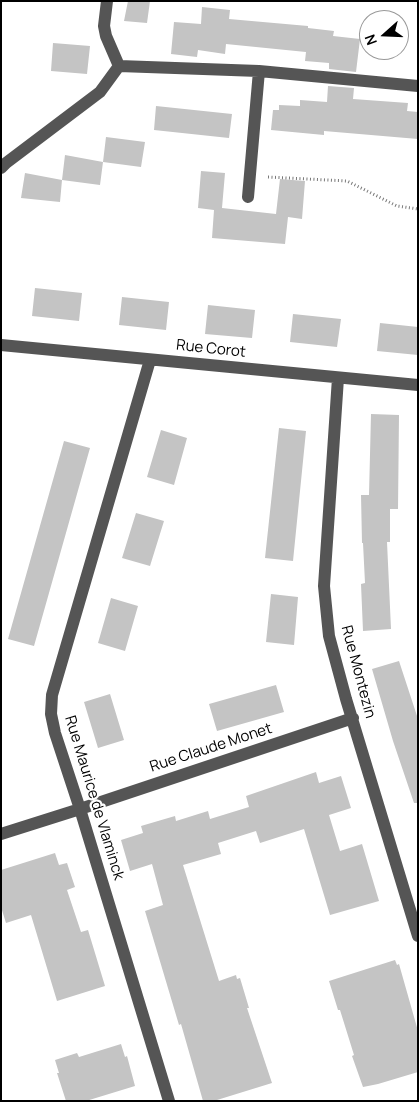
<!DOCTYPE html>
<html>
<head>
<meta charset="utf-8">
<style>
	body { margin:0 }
	#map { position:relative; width:419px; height:1102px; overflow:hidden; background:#fff; font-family:Manrope,sans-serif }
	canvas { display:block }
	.frame { position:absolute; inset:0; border:2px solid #000; pointer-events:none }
	.north { position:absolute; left:359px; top:10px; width:50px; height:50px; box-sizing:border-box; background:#fff; border:1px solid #999; border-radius:50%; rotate:250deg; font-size:14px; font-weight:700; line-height:20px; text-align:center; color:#000 }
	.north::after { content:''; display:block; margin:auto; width:18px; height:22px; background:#000; clip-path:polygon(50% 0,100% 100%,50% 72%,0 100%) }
</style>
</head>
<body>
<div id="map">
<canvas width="419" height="1102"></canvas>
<div class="frame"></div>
<div class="north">N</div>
</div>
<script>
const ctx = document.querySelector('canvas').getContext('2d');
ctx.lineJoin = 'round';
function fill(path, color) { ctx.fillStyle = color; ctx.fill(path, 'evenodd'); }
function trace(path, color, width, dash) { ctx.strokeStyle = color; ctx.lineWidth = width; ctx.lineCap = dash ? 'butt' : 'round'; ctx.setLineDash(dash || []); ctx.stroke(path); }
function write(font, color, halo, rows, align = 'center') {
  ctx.font = font + ' Manrope,sans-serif'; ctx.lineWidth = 4.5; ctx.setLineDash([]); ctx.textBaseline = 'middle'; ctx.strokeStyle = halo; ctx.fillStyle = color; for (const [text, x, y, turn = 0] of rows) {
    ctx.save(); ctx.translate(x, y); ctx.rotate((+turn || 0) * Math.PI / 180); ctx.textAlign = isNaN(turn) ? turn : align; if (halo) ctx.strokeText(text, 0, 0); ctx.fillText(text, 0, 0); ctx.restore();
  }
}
fill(new Path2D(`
	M 128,1 L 150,1 L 147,23 L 124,21 Z
	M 202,7 L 230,10 L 229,19 L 308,26 L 308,28 L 334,31 L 333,36 L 360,39 L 356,72 L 329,69 L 329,63 L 305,61 L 306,52 L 226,44 L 225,54 L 198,50 L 197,57 L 171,54 L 174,22 L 201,24 Z
	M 53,43 L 90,46 L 87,74 L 51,71 Z
	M 328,86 L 354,88 L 353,99 L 408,103 L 407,111 L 418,112 L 418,139 L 324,131 L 324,135 L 271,130 L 273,110 L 279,110 L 279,105 L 300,106 L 300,100 L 327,102 Z
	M 156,106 L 232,114 L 229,138 L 154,130 Z
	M 106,137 L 145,142 L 141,167 L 103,162 Z
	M 65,155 L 103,162 L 100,185 L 62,180 Z
	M 201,171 L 225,173 L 222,208 L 276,214 L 280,179 L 305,181 L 302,219 L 288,217 L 285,244 L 212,238 L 214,210 L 198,208 Z
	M 25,173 L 62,180 L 60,202 L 21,198 Z
	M 35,288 L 82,293 L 79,321 L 32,316 Z
	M 122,297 L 169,302 L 166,330 L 119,325 Z
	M 208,305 L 255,310 L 252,338 L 205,334 Z
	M 293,314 L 341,319 L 337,347 L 290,342 Z
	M 380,323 L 418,327 L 418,355 L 377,351 Z
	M 371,414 L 399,415 L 398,509 L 390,509 L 390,542 L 387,542 L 391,629 L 363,631 L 361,584 L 365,583 L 363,543 L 362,543 L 361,495 L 369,495 Z
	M 279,428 L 306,431 L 293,561 L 265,558 Z
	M 161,430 L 187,438 L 174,485 L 147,477 Z
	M 64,441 L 90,448 L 34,646 L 8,639 Z
	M 136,513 L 164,521 L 150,566 L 122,558 Z
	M 271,594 L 298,597 L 294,645 L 266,642 Z
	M 111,598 L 138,606 L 125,651 L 98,643 Z
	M 399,661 L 418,719 L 418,803 L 414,803 L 393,741 L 372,669 Z
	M 276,685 L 284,712 L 217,731 L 209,704 Z
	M 110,694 L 124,740 L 98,748 L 84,702 Z
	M 316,772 L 319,783 L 341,776 L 351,808 L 329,815 L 340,851 L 362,844 L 379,901 L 330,915 L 304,829 L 260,843 L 256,831 L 218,843 L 221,854 L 183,865 L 219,981 L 236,975 L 237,979 L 240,978 L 249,1008 L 247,1008 L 272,1083 L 217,1100 L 203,1101 L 181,1024 L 179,1025 L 145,911 L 163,905 L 152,864 L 130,871 L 121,840 L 143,833 L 141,826 L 175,816 L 176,821 L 208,811 L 210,819 L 249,807 L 246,796 Z
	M 55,853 L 59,865 L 67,863 L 75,887 L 67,890 L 81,932 L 88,930 L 105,986 L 57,1001 L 31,915 L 6,923 L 1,907 L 1,870 Z
	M 395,960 L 397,965 L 399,964 L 418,1031 L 418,1072 L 378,1084 L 363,1087 L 352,1056 L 354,1055 L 340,1010 L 338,1010 L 329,981 Z
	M 121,1044 L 125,1057 L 127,1056 L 135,1086 L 86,1101 L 66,1101 L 57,1073 L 59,1073 L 55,1060 L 77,1053 L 79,1057 Z`), '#c4c4c4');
trace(new Path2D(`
	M 268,177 L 347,181 L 397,206 L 418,209`), '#777', 3, [1, 2.5]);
trace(new Path2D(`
	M 107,1 L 104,26 L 106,36 L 119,66
	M 119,66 L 259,71 L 418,86
	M 1,168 L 6,163 L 100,92 L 119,66
	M 248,197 L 259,71
	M 1,345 L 418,385
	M 150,360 L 52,695 L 51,714 L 55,733 L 80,809 L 169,1101
	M 338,378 L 324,586 L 329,636 L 346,699 L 418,936
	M 1,834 L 80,809 L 353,718`), '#555', 12);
write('15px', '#000', '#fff', [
	["Rue Corot",211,349,6],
	["Rue Montezin",358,672,75],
	["Rue Claude Monet",211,748,-18],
	["Rue Maurice de Vlaminck",94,798,73]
]);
</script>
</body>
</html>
